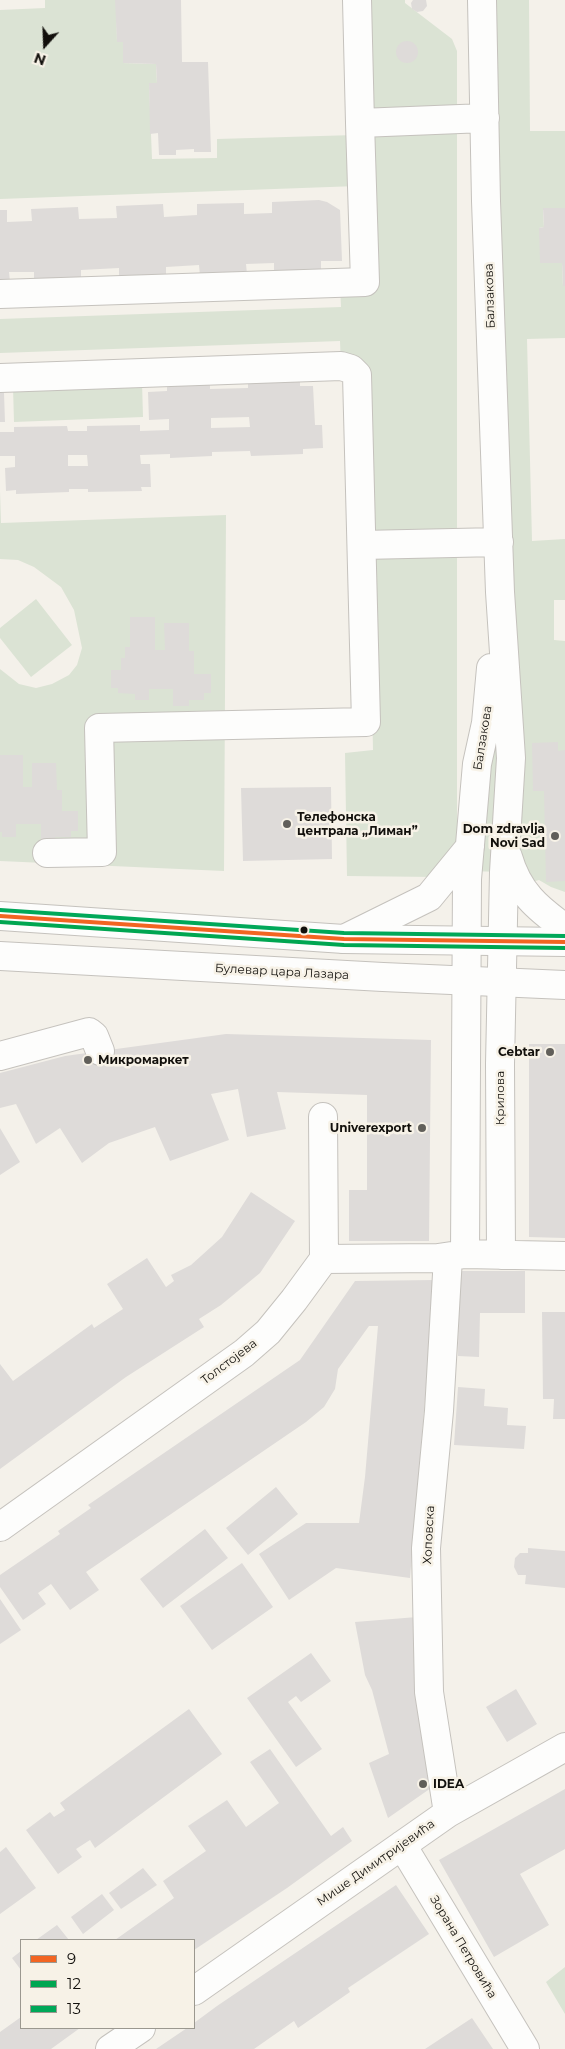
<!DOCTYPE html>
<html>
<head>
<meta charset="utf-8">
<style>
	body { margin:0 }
	#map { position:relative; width:565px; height:2049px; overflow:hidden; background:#f4f1ea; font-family:Montserrat,sans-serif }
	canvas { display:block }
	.legend { position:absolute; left:20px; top:1939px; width:175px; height:90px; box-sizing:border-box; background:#f7f2e7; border:1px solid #9b988f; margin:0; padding:6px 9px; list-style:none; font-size:15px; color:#12100c }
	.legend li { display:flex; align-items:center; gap:10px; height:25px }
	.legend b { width:25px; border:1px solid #9b988f }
	.north { position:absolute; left:20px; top:20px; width:50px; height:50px; -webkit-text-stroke:4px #f7f2e7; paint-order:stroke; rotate:200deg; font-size:14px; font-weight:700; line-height:20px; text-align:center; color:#12100c }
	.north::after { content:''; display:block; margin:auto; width:18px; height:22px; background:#12100c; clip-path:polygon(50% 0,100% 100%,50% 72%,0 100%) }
</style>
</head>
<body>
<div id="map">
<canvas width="565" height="2049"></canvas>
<ul class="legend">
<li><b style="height:6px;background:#f26522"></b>9</li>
<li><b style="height:6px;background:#00a651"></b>12</li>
<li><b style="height:6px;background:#00a859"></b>13</li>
</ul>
<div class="north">N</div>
</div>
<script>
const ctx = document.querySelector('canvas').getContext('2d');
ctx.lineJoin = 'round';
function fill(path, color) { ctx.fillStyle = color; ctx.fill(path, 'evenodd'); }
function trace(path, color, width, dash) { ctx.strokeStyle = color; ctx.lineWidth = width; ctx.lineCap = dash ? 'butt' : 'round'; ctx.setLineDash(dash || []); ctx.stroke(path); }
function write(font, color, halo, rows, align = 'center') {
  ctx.font = font + ' Montserrat,sans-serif'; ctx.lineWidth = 5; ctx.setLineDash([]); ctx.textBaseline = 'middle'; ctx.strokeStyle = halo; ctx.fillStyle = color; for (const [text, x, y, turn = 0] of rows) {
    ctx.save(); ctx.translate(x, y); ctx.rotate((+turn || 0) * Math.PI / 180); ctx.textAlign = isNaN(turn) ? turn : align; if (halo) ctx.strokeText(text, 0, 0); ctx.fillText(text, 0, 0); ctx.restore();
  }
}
fill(new Path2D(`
	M 45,0 L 116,0 L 117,41 L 123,42 L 123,63 L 156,64 L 157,83 L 149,84 L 152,159 L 217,158 L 217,139 L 355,135 L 357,186 L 0,199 L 0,10 L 45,8 Z
	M 361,0 L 405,0 L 405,3 L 452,39 L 457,51 L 457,854 L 435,877 L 347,876 L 345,753 L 373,750 L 369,545 L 368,365 L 341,366 L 340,341 L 0,353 L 0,319 L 341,307 L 340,283 L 351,283 Z
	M 496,0 L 529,0 L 530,131 L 565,131 L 565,210 L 543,210 L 544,227 L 539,228 L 562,263 L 563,286 L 565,286 L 565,338 L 527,339 L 532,541 L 565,539 L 565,600 L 554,600 L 554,640 L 565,641 L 565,892 L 551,887 L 539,880 L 528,883 L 504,872 L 468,871 L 486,723 L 499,542 Z
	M 142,382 L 143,417 L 14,422 L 13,387 Z
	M 0,491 L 1,523 L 226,515 L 224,871 L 0,861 L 0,669 L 19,684 L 36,688 L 52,684 L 69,675 L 77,665 L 82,648 L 74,610 L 61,587 L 34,567 L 18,560 L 0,559 Z
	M 36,599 L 72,645 L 31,677 L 0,638 L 0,628 Z
	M 565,1967 L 565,2014 L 546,1982 Z`), '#dbe3d4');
fill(new Path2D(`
	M 115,0 L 181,0 L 182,62 L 208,62 L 211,152 L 194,152 L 194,149 L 176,150 L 176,155 L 159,155 L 158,133 L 150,134 L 149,83 L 157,83 L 156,64 L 123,63 L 123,42 L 117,42 Z
	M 413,0 L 426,0 L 427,6 L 423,11 L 417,12 L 412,9 L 411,3 Z
	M396 52a11 11 0 1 1 22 0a11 11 0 1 1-22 0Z
	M 319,200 L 327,202 L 340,210 L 342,261 L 321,261 L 321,272 L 274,273 L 274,263 L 246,264 L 247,274 L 200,276 L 199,265 L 166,267 L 166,276 L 119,277 L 119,268 L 81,270 L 81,278 L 34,280 L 34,272 L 9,272 L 10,282 L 0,282 L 0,210 L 7,210 L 7,222 L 32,221 L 31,209 L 78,207 L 79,219 L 117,218 L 116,206 L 163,204 L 164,217 L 197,215 L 197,204 L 244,203 L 244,214 L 272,213 L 272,202 Z
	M 543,208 L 565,208 L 565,286 L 563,286 L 562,263 L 540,263 L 539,228 L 544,227 Z
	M 300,381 L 300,386 L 313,386 L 315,425 L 322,425 L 323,448 L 303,449 L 303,454 L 251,456 L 250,451 L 212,452 L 212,456 L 170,458 L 170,454 L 140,455 L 141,464 L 150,464 L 151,487 L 141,487 L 142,491 L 88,492 L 88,489 L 69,489 L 69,492 L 16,494 L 16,490 L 6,491 L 5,468 L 15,467 L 15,456 L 0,456 L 0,432 L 14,432 L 14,427 L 67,426 L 68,431 L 87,431 L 87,426 L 140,425 L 140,431 L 169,430 L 169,419 L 149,420 L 148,392 L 167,391 L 167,385 L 210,384 L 210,389 L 248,388 L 248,382 ZM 249,417 L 250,427 L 211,428 L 211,418 ZM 68,455 L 87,455 L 88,466 L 68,466 Z
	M 0,393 L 4,393 L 5,422 L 0,422 Z
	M 130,617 L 155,617 L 155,650 L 165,650 L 164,623 L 189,623 L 189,651 L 194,651 L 194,674 L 211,674 L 211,693 L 204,693 L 204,700 L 189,700 L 189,706 L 173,706 L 173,689 L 149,689 L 149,700 L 135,700 L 135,694 L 118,693 L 118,688 L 111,688 L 111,670 L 121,670 L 121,658 L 125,658 L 125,647 L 130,647 Z
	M 558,742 L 558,751 L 565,750 L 565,881 L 546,882 L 544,791 L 533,791 L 532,743 Z
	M 0,755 L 23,755 L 23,787 L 32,787 L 32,763 L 56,763 L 57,790 L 62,790 L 62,811 L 78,811 L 78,831 L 71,831 L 71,837 L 55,837 L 55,843 L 41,843 L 41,824 L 16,824 L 16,837 L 2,837 L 2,832 L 0,832 Z
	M 331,787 L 332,859 L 243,861 L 241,788 Z
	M 226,1034 L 431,1040 L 429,1241 L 349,1241 L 349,1190 L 367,1190 L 367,1095 L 277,1092 L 286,1129 L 247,1137 L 238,1089 L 211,1094 L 229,1140 L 170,1161 L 155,1127 L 109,1143 L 82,1163 L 60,1128 L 36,1144 L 16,1104 L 0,1108 L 0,1073 L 65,1056 Z
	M 529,1044 L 565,1044 L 565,1238 L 529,1237 Z
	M 0,1128 L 20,1162 L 0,1175 Z
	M 251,1192 L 295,1221 L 260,1273 L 221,1305 L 199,1319 L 204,1327 L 126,1377 L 0,1469 L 0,1364 L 13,1381 L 92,1324 L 94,1328 L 123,1309 L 107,1284 L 147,1258 L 166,1287 L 174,1281 L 171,1275 L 191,1265 L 222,1237 Z
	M 459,1271 L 525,1271 L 525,1313 L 480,1313 L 479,1357 L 458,1356 Z
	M 435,1280 L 410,1578 L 336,1568 L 289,1600 L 259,1554 L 306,1523 L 359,1523 L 365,1477 L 378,1326 L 369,1326 L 338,1369 L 335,1389 L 324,1407 L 306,1422 L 86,1572 L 99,1590 L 70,1610 L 51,1584 L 38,1593 L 46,1604 L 23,1620 L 0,1587 L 0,1575 L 60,1534 L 58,1531 L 91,1508 L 88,1505 L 300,1360 L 355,1281 Z
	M 542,1312 L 565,1312 L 565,1419 L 553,1419 L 554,1399 L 543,1399 Z
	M 458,1387 L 485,1389 L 484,1406 L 508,1408 L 507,1425 L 526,1426 L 524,1449 L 454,1445 Z
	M 276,1487 L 298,1514 L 248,1555 L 226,1528 Z
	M 205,1529 L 228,1558 L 163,1608 L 140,1579 Z
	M 528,1548 L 565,1551 L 565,1588 L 525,1584 L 526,1575 L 518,1575 L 514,1567 L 515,1558 L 520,1553 L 528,1553 Z
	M 242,1563 L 273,1607 L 212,1650 L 180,1606 Z
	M 0,1599 L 21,1630 L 0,1644 Z
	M 417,1617 L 431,1788 L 388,1818 L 369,1763 L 389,1754 L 372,1690 L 365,1675 L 355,1622 Z
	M 311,1653 L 331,1681 L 301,1702 L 296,1696 L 288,1702 L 322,1749 L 296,1767 L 247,1698 Z
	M 516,1689 L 537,1724 L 507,1742 L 486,1707 Z
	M 189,1709 L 222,1754 L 95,1848 L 90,1840 L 76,1849 L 82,1857 L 58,1874 L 26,1830 L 50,1812 L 54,1817 L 65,1810 L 60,1803 Z
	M 270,1749 L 331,1836 L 343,1827 L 352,1841 L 287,1888 L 194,1950 L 194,1940 L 115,1940 L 174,1898 L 163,1881 L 206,1851 L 188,1826 L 227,1800 L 246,1827 L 279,1803 L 250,1762 Z
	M 565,1789 L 565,1849 L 520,1874 L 549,1925 L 494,1957 L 439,1860 Z
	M 6,1847 L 36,1888 L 0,1914 L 0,1852 Z
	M 143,1868 L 157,1885 L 121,1909 L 109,1893 Z
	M 396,1885 L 429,1934 L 348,1988 L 350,1992 L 298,2028 L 294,2021 L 254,2049 L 156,2049 L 187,2028 L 194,2028 L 194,2023 L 217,2006 Z
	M 102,1894 L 114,1910 L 83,1934 L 71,1917 Z
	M 57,1925 L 69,1940 L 36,1940 Z
	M 21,1951 L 21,1970 L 12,1958 Z
	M 21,2017 L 21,2028 L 80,2028 L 51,2049 L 0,2049 L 0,2032 Z
	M 472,2018 L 493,2049 L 425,2049 Z`), '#dedbd9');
const minor = new Path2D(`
	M 357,0 L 360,123
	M 482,0 L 486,201 L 500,592 L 511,758 L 504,872 L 500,1064 L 501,1255
	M 0,294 L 365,282 L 360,123 L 485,118
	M 0,378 L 341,366 L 351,369 L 357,375 L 366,722 L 99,728 L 102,852 L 47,853
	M 362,545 L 499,542
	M 508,857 C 518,892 537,908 565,928
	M 344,939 L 429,897 L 470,847
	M 0,1056 L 89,1032 L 94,1036 L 100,1051
	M 465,1254 L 467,879 L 477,764 L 486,723 L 491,668
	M 324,1259 L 438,1258 L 465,1254 L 565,1256
	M 0,1527 L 244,1353 L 268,1332 L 294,1300 L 324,1259 L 323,1117
	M 448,1813 L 429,1692 L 426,1548 L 439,1411 L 448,1257
	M 402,1845 L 525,2049
	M 194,1991 L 448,1813 L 565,1747
	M 110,2049 L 141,2028`);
const major = new Path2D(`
	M 0,916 L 344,939 L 565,942
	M 0,956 L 383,977 L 565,985`);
trace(minor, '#c5c2bd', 30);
trace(major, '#c5c2bd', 30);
trace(minor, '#fdfdfc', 28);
trace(major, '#fdfdfc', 28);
trace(new Path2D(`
	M 0,916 L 344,939 L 565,942`), '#f26522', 4);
trace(new Path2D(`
	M 0,922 L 344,945 L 565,948`), '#00a651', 4);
trace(new Path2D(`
	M 0,910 L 344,933 L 565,936`), '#00a859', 4);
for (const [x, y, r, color] of [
	[287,824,5,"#615f5a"],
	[555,836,5,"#615f5a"],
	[304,930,4.5,"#12100c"],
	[550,1052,5,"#615f5a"],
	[88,1060,5,"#615f5a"],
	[422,1128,5,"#615f5a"],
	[423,1784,5,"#615f5a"]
]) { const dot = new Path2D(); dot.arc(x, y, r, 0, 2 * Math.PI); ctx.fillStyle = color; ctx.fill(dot); trace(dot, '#f7f2e7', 2); }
write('12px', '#12100c', '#f7f2e7', [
	["Балзакова",490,296,-92],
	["Балзакова",483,738,-81],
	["Булевар цара Лазара",282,972,3],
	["Крилова",500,1098,-90],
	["Толстојева",229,1362,-37],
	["Хоповска",429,1535,-87],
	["Мише Димитријевића",376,1863,-35],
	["Зорана Петровића",463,1947,59]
]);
write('bold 12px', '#12100c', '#f7f2e7', [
	["Телефонска",297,817],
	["централа „Лиман”",297,831],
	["Dom zdravlja",545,829,"right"],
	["Novi Sad",545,843,"right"],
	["Cebtar",540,1052,"right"],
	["Микромаркет",98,1060],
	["Univerexport",412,1128,"right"],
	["IDEA",433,1784]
], 'left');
</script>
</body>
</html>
